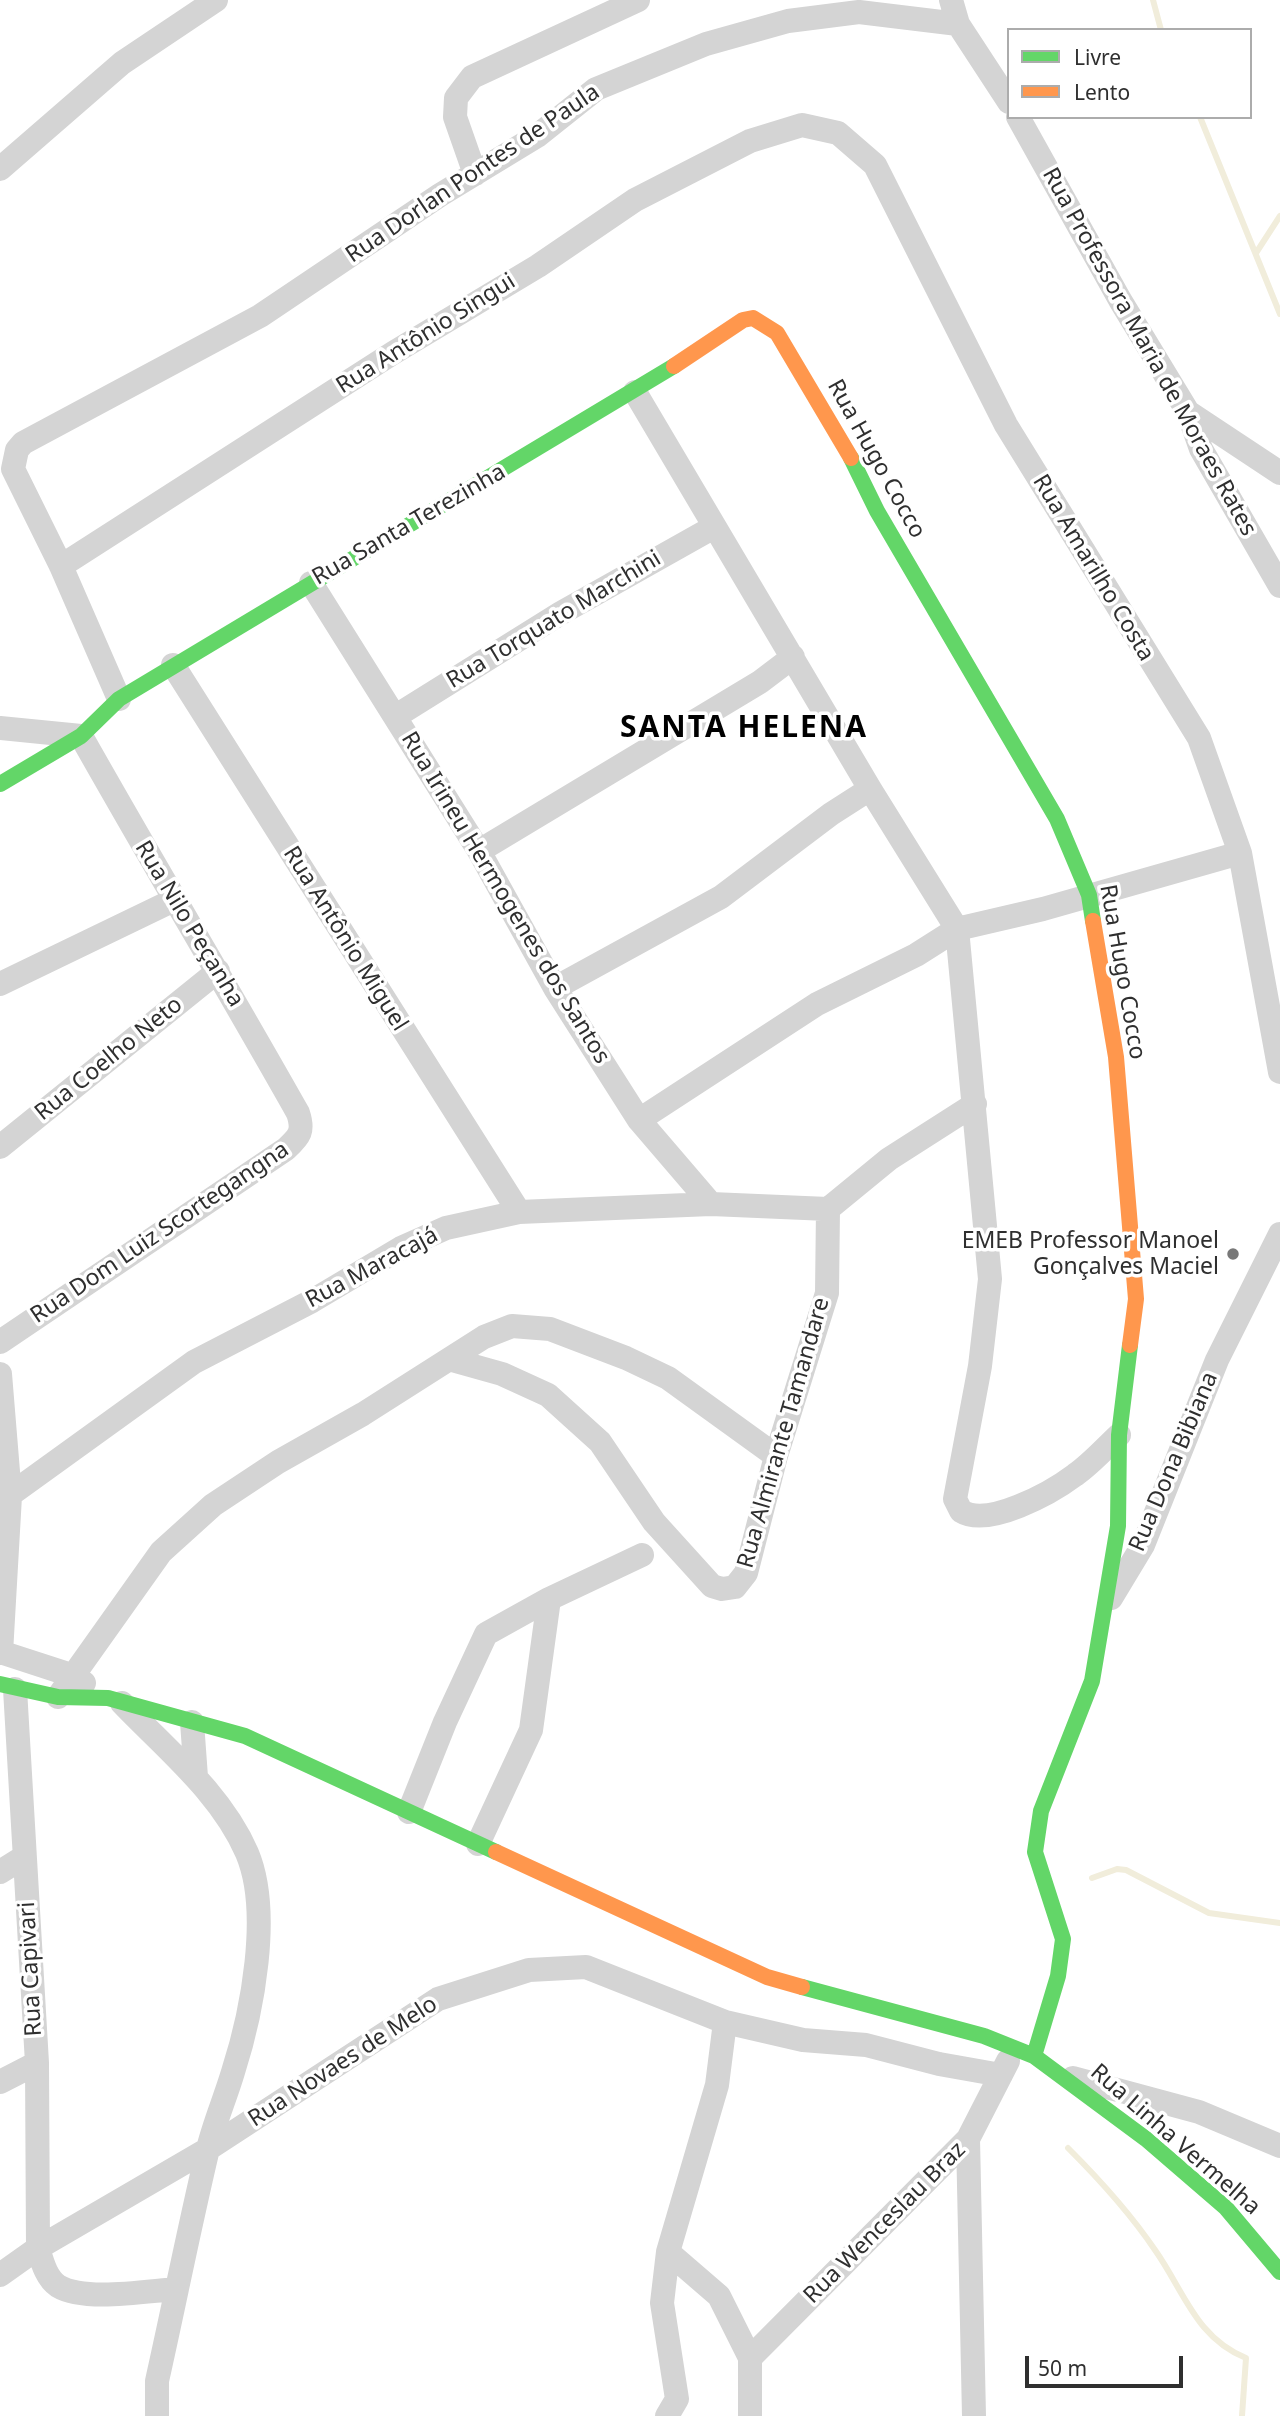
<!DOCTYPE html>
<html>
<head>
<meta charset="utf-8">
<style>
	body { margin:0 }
	#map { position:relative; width:1280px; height:2416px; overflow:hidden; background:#fff; font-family:"Noto Sans",sans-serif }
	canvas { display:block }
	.legend { position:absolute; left:1007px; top:28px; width:245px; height:91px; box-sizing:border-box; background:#fff; border:2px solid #acacac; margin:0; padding:9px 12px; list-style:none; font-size:21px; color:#2f2f2f }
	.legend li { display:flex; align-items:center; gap:14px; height:35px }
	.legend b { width:35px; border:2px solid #acacac }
	.scale { position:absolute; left:1025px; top:2356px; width:158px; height:32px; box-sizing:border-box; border:4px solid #2f2f2f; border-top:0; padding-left:9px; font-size:21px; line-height:24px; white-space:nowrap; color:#2f2f2f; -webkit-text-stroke:5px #fff; paint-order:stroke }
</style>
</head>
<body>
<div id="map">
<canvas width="1280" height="2416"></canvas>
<ul class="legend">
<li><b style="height:9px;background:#63d668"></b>Livre</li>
<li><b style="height:9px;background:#ff974d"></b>Lento</li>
</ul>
<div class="scale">50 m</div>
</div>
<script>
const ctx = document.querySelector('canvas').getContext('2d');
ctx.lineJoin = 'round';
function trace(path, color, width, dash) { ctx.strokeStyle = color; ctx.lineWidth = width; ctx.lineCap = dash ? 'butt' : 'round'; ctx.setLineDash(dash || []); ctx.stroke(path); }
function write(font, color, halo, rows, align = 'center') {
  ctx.font = font + ' "Noto Sans",sans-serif'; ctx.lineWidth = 7; ctx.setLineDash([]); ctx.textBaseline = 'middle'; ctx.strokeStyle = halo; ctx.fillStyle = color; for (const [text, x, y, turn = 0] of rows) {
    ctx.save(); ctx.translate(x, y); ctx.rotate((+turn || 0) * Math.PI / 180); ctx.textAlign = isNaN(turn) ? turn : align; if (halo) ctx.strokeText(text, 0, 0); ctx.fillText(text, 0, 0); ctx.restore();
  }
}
trace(new Path2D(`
	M 1153,0 L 1161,30
	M 1200,117 L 1280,314
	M 1256,253 L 1280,216
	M 1092,1878 L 1117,1869 L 1126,1870 L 1209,1913 L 1280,1923
	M 1068,2148 C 1100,2180 1130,2213 1155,2250 C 1184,2291 1196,2338 1246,2358 L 1242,2416`), '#f1eddb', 6);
trace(new Path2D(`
	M 951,0 L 958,24 L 1009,102
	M 1018,117 L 1120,300 L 1188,412 L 1201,449 L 1280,586
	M 0,169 L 122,63 L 216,0
	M 475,174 L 455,117 L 456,98 L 472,77 L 638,0
	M 635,392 L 870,789 L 957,929 L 990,1279 L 980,1366 L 955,1499 L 961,1511 C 988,1528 1051,1493 1075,1475 C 1091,1464 1105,1448 1119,1435
	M 1188,412 L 1280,473
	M 61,566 L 393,353 L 538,266 L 635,200 L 750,141 L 802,125 L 838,133 L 875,165 L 1006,425 L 1199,738 L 1240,853 L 1280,1072
	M 311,583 L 479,851 L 555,988 L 639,1120 L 711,1204
	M 173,665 L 519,1212
	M 119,699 L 61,566 L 13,469 L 17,450 L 23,443 L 260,316 L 440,195 L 537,136 L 596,89 L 706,44 L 788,21 L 859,12 L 958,24
	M 396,716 L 561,613 L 714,527
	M 0,728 L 81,736 C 152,862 227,987 298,1113 C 304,1131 300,1136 286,1149 L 0,1342
	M 479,851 L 760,682 L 793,657
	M 0,984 L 174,900
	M 555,988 L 721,897 L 831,814 L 870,789
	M 639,1120 L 817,1004 L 916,955 L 957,929 L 1043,909 L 1240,853
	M 0,1147 L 218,971
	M 452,1360 L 502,1374 L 548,1395 L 600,1442 L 654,1522 L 712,1586 L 722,1589 L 735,1587 L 746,1573 L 776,1456 L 827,1293 L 828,1209
	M 0,1374 L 10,1496 L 1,1653
	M 0,1502 L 194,1362 L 312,1301 L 401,1248 L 446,1228 L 519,1212 L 711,1204 L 828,1209 L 889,1159 L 975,1104
	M 1111,1598 L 1143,1545 L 1217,1360 L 1280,1234
	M 0,1652 L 71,1675 L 84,1683
	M 15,1689 L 37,2063 L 38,2248 C 42,2261 46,2278 58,2286 C 84,2302 147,2291 177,2289
	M 58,1697 L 161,1552 L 213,1505 L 278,1462 L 363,1414 L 484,1337 L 512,1326 L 550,1329 L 626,1358 L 668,1378 L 776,1456
	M 122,1703 C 166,1749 221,1793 247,1853 C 272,1912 252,2013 233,2072 C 225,2099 213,2126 207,2153 C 189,2229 174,2305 157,2381 L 157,2416
	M 192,1722 L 196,1777
	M 409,1812 L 445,1722 L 486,1634 L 549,1599
	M 478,1844 L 531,1730 L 549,1599 L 642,1555
	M 0,1872 L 24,1857
	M 1073,2078 L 1199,2112 L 1280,2146
	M 0,2082 L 37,2063
	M 968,2139 L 974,2416
	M 668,2252 L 719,2296 L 750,2358 L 750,2416
	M 0,2275 L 38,2248 L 208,2149 L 438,1999 L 529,1970 L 586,1967 L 725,2022 L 803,2040 L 866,2045 L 939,2064 L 1001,2075
	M 750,2358 L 968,2139 L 1008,2061
	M 667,2416 L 677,2399 L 662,2303 L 668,2252 L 717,2085 L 725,2022`), '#d4d4d4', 24);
trace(new Path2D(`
	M 851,458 L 877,511 L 1057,819 L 1089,895 L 1093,921
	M 0,784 L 81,736 L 119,699 L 674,366
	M 0,1684 L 58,1697 L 108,1698 L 245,1736 L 496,1852
	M 802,1987 L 984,2036 L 1034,2056 L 1146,2139 L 1226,2208 L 1280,2272
	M 1034,2056 L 1058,1976 L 1063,1939 L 1035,1852 L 1041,1811 L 1092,1681 L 1118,1526 L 1119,1435 L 1130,1345`), '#63d668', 16);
trace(new Path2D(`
	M 674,366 L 743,320 L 753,318 L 777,333 L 851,458
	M 1093,921 L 1116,1057 L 1136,1299 L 1130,1345
	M 496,1852 L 767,1977 L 802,1987`), '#ff974d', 16);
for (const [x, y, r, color] of [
	[1233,1254,7,"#787878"]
]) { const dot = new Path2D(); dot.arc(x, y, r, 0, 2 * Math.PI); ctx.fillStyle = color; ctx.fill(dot); trace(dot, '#fff', 2.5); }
write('23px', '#2f2f2f', '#fff', [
	["Rua Dorlan Pontes de Paula",473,174,-34],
	["Rua Antônio Singui",426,334,-32],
	["Rua Professora Maria de Moraes Rates",1149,352,61],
	["Rua Hugo Cocco",876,459,61],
	["Rua Santa Terezinha",409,525,-30],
	["Rua Amarilho Costa",1093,568,59],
	["Rua Torquato Marchini",554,620,-31],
	["Rua Irineu Hermogenes dos Santos",505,898,59],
	["Rua Nilo Peçanha",189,924,59],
	["Rua Antônio Miguel",345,939,58],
	["Rua Hugo Cocco",1122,972,80],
	["Rua Coelho Neto",109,1059,-39],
	["Rua Dom Luiz Scortegangna",160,1233,-34],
	["Rua Maracajá",372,1268,-28],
	["Rua Almirante Tamandare",784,1433,-74],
	["Rua Dona Bibiana",1174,1462,-67],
	["Rua Capivari",31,1969,-93],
	["Rua Novaes de Melo",343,2062,-33],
	["Rua Linha Vermelha",1175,2140,41],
	["Rua Wenceslau Braz",885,2223,-45]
]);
write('23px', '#2f2f2f', '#fff', [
	["EMEB Professor Manoel",1219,1241],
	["Gonçalves Maciel",1219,1267]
], 'right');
ctx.letterSpacing = '2px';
write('bold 30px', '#000', '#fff', [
	["SANTA HELENA",744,728]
]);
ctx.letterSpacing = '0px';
</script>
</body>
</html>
